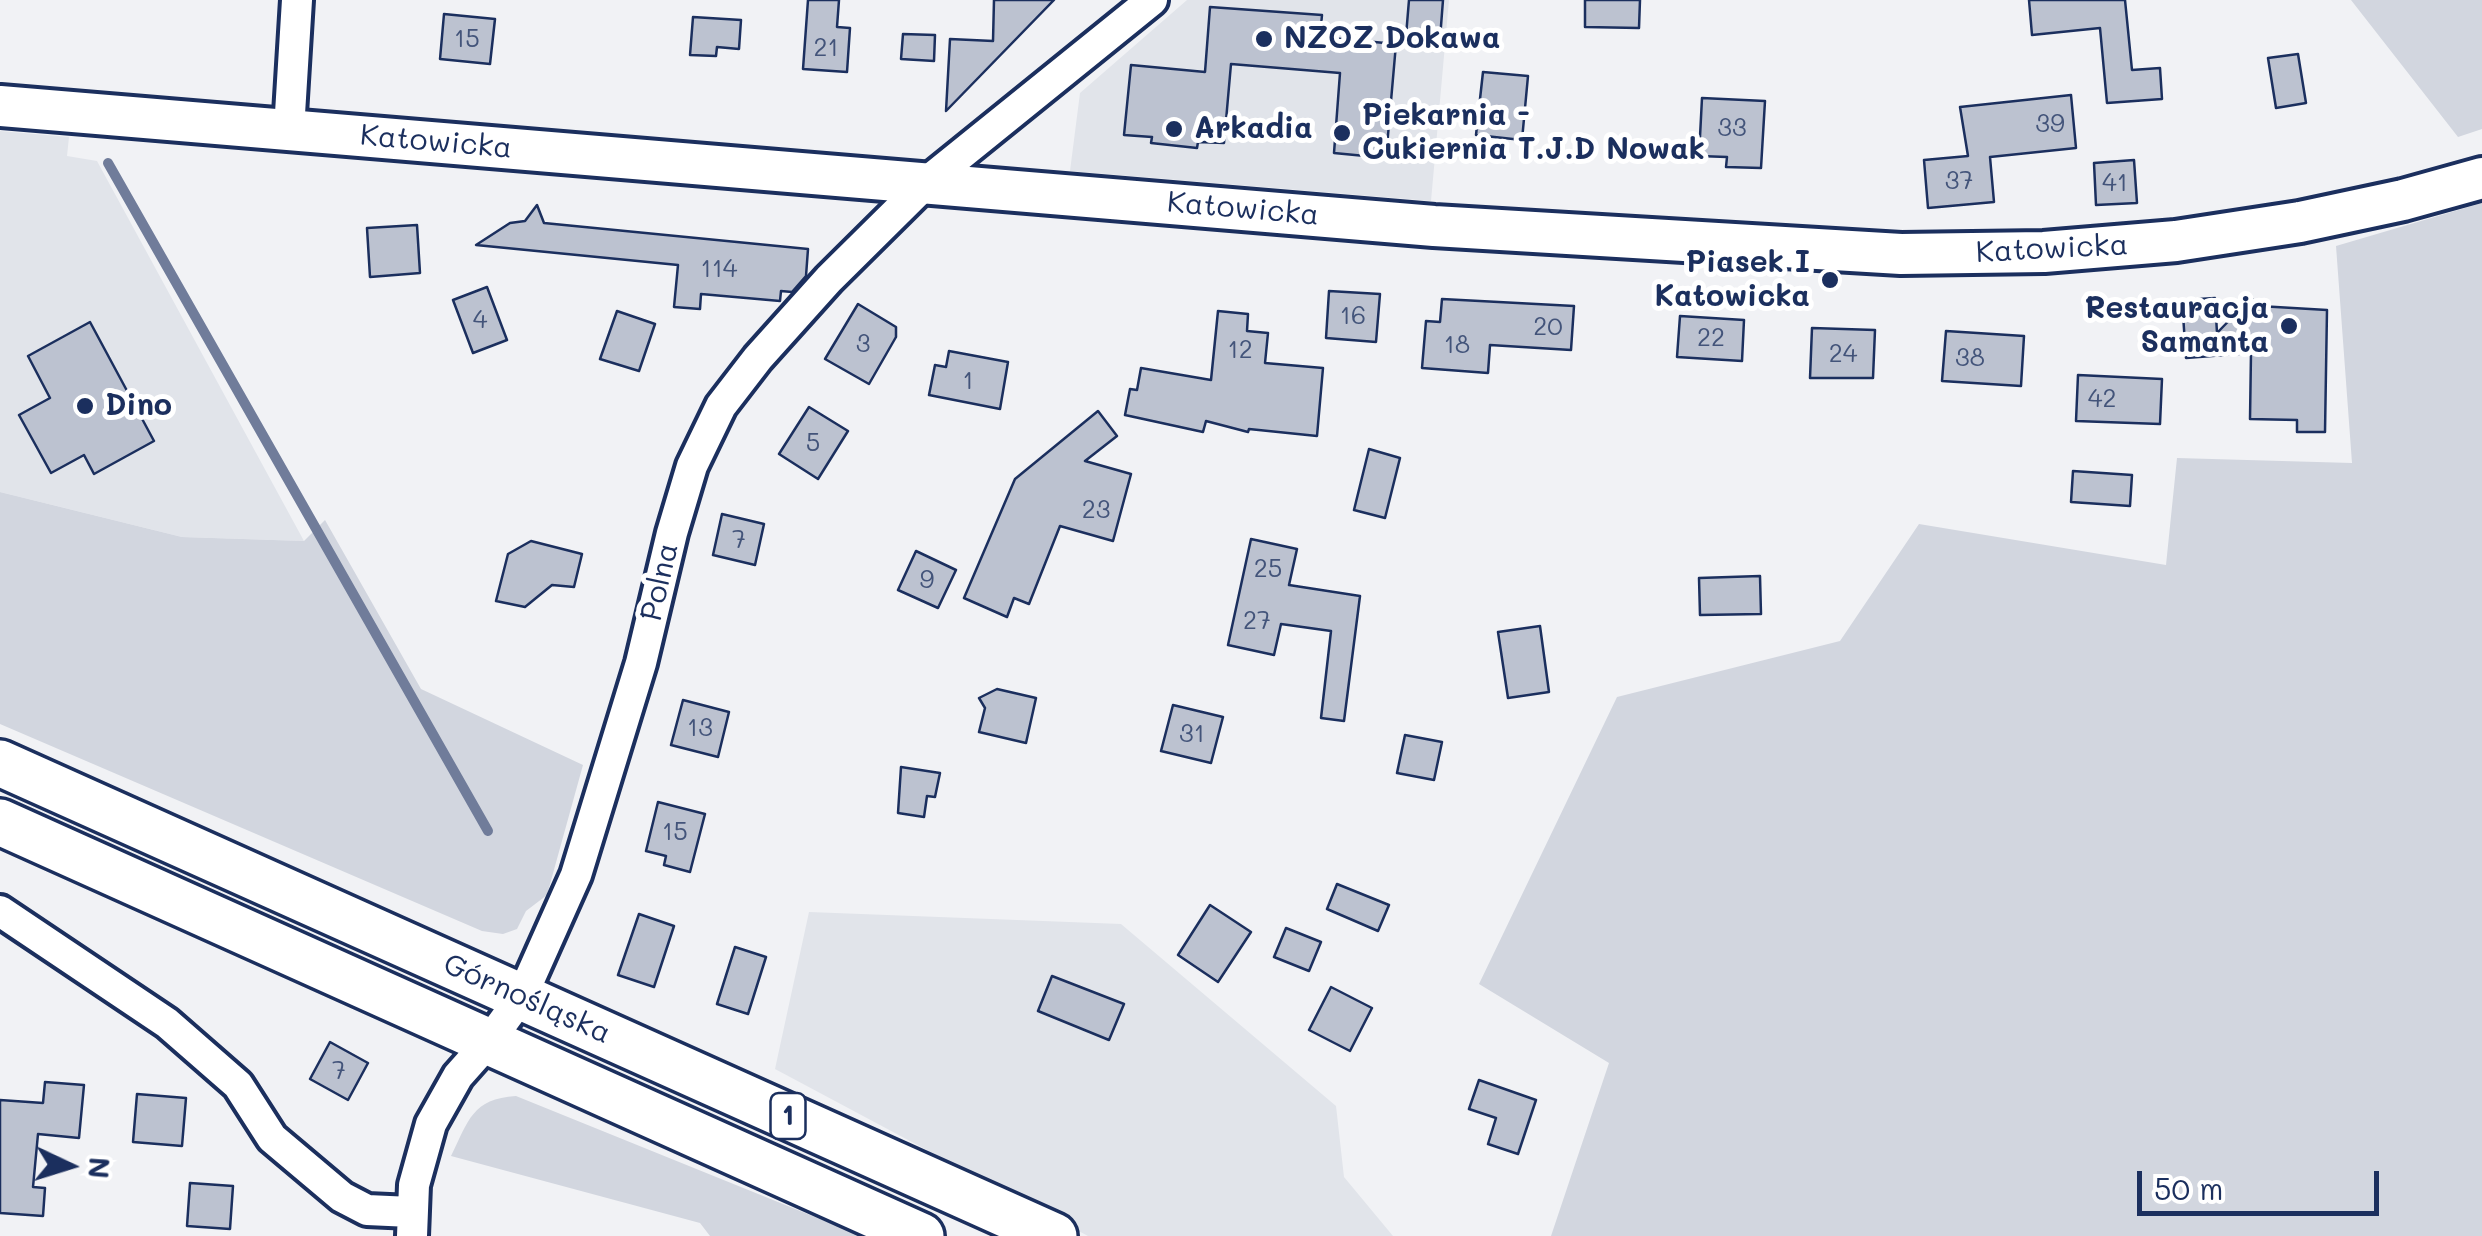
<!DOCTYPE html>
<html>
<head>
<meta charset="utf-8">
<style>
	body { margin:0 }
	#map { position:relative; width:2482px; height:1236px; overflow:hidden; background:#f1f2f5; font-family:Mali,sans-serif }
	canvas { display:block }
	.north { position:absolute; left:20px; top:1116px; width:100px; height:100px; -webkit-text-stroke:8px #fff; paint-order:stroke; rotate:94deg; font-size:28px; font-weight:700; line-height:40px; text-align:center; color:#1b2f5e }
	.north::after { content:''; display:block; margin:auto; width:35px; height:45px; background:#1b2f5e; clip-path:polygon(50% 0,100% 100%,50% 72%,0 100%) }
	.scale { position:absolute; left:2137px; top:1171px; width:242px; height:45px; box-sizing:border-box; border:5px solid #1b2f5e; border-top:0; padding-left:12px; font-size:30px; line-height:35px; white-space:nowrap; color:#1b2f5e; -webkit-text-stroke:8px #fff; paint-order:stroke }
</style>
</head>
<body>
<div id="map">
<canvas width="2482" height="1236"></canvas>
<div class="north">N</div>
<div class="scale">50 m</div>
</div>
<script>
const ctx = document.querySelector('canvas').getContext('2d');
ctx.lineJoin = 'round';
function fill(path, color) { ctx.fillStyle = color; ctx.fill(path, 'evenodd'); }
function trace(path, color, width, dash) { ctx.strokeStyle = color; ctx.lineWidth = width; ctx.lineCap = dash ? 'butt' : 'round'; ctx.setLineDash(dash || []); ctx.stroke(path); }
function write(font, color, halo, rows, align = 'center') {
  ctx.font = font + ' Mali,sans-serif'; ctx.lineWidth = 10; ctx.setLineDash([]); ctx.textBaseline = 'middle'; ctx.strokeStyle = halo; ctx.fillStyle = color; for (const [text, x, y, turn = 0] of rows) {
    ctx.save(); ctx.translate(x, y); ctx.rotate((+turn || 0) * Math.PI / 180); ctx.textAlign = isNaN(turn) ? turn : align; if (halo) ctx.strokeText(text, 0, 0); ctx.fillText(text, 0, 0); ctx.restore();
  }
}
fill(new Path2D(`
	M 1187,0 L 1449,0 L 1431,201 L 1070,171 L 1080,93 Z
	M 0,131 L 69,137 L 67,156 L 97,161 L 304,541 L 182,537 L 0,492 Z
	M 809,912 L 1121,924 L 1336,1106 L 1344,1177 L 1393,1236 L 1088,1236 L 775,1069 Z`), '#e1e4ea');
fill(new Path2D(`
	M 2351,0 L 2482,0 L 2482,129 L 2458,137 Z
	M 2482,203 L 2482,1236 L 1551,1236 L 1609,1063 L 1479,984 L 1617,697 L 1840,641 L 1919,524 L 2166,565 L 2177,458 L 2352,463 L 2336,246 Z
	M 0,492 L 182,537 L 304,541 L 325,520 L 421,689 L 583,765 L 547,895 L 526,911 L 517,929 L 503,934 L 482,931 L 0,724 Z
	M 516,1096 L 862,1236 L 710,1236 L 700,1223 L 451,1156 C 469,1120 472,1099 516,1096 Z`), '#d2d6df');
trace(new Path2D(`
	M 108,163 L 488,831`), '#707c9a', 10);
const building = new Path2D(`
	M 808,0 L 839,0 L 837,27 L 850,28 L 847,72 L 803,69 Z
	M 994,0 L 1054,0 L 946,111 L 950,39 L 993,41 Z
	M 1409,0 L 1443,0 L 1440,39 L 1406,36 Z
	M 1585,0 L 1640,0 L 1639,28 L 1585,27 Z
	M 2029,0 L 2125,0 L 2132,70 L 2160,68 L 2162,99 L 2107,103 L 2100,28 L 2032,35 Z
	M 1210,7 L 1322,15 L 1320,37 L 1396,44 L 1386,158 L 1334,153 L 1340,73 L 1231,64 L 1224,143 L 1198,142 L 1197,148 L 1151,143 L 1152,137 L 1124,135 L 1131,65 L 1205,72 Z
	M 444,14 L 495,19 L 490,64 L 440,59 Z
	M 693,17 L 741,20 L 739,49 L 717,47 L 716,56 L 690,55 Z
	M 903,34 L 935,35 L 934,61 L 901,59 Z
	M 2298,54 L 2306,103 L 2276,108 L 2268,58 Z
	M 1483,72 L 1528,76 L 1522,140 L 1476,135 Z
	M 2071,95 L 2076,148 L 1990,157 L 1994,202 L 1928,208 L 1924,160 L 1968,156 L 1960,107 Z
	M 1702,98 L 1765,101 L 1761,168 L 1726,167 L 1727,157 L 1699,156 Z
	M 2134,160 L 2137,203 L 2096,205 L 2094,163 Z
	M 537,205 L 544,223 L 808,249 L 806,276 L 792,292 L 781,291 L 780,301 L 701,294 L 700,309 L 674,307 L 678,265 L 476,245 L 510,223 L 525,221 Z
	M 417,225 L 420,273 L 370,277 L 367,228 Z
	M 487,287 L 507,340 L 473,353 L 453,300 Z
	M 1329,291 L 1380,294 L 1376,342 L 1326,338 Z
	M 2215,298 L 2217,333 L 2251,298 L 2259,306 L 2327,310 L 2325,432 L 2297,432 L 2297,420 L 2250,419 L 2251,353 L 2186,358 L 2182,300 Z
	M 1442,299 L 1574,306 L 1571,350 L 1490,345 L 1488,373 L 1422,368 L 1426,321 L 1440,322 Z
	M 858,304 L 896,327 L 896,337 L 869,384 L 825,359 Z
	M 617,311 L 655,324 L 639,371 L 600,359 Z
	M 1218,311 L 1248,314 L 1247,331 L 1268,333 L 1265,363 L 1323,368 L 1317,436 L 1249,429 L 1248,432 L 1206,421 L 1203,432 L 1125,415 L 1130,389 L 1137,390 L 1141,368 L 1211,380 Z
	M 1680,316 L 1744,320 L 1742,361 L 1677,357 Z
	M 90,322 L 154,441 L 94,474 L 84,455 L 51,473 L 19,415 L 50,398 L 28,356 Z
	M 1812,328 L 1875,330 L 1873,378 L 1810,378 Z
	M 1946,331 L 2024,336 L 2021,386 L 1942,381 Z
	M 949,351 L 1008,362 L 1000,409 L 929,395 L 935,365 L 946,367 Z
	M 2078,375 L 2162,379 L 2160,424 L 2076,421 Z
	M 809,407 L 848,431 L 818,479 L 779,454 Z
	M 1098,411 L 1117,436 L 1085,461 L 1131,474 L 1113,541 L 1060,526 L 1029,604 L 1014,598 L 1007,617 L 964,598 L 1015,479 Z
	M 1369,449 L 1400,458 L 1385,518 L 1354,510 Z
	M 2073,471 L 2132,475 L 2130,506 L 2071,502 Z
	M 722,514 L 764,524 L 755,565 L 713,555 Z
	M 1251,539 L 1297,549 L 1289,585 L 1360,596 L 1344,721 L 1321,718 L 1331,631 L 1281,624 L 1274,655 L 1228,645 Z
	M 531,541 L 582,554 L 574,587 L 552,585 L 525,607 L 496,601 L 508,554 Z
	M 916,551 L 956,570 L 938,608 L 898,590 Z
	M 1760,576 L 1761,614 L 1700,615 L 1699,578 Z
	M 1540,626 L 1549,692 L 1508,698 L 1498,632 Z
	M 997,689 L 1036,698 L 1026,743 L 979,732 L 985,708 L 979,698 Z
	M 683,700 L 729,712 L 718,757 L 671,745 Z
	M 1173,705 L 1223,717 L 1211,763 L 1161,751 Z
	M 1405,735 L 1442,742 L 1434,780 L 1397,773 Z
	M 901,767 L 940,773 L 935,797 L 927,796 L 924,817 L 898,813 Z
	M 658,802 L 705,814 L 690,872 L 664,865 L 666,856 L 646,851 Z
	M 1337,884 L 1389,905 L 1378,931 L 1327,909 Z
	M 1210,905 L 1251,932 L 1218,982 L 1178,955 Z
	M 639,914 L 674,926 L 654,987 L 618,975 Z
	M 1286,928 L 1321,942 L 1309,971 L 1274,957 Z
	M 735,947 L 766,957 L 748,1014 L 717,1004 Z
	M 1052,976 L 1124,1004 L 1109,1040 L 1038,1011 Z
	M 1331,987 L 1372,1008 L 1350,1051 L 1309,1030 Z
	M 330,1042 L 368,1063 L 348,1100 L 310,1079 Z
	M 1479,1080 L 1536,1100 L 1518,1154 L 1488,1144 L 1496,1118 L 1469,1109 Z
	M 45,1082 L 84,1085 L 79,1138 L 38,1134 L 33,1187 L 45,1188 L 43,1216 L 0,1213 L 0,1100 L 43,1103 Z
	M 137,1094 L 186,1098 L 182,1146 L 133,1142 Z
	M 190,1183 L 233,1186 L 230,1229 L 187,1226 Z`);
fill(building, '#bcc2d0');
trace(building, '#1b2f5e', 2.5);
const street = new Path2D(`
	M 289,130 L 297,0
	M 0,911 L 167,1023 L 238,1085 L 272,1138 L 342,1197 L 367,1210 L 411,1212
	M 412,1236 L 414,1185 L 431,1124 L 458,1076 L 490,1040 L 522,996 L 576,875 L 641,663 L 672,533 L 692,466 L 721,406 L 758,358 L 829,279 L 928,181 L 1152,0`);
const secondary = new Path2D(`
	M 0,106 L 1434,226 L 1901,254 L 2044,252 L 2176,241 L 2300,222 L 2403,200 L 2482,178`);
const primary = new Path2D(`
	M 0,763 L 1054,1236
	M 0,822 L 921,1236`);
trace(street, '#1b2f5e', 38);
trace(secondary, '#1b2f5e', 48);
trace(primary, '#1b2f5e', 52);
trace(street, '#fff', 30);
trace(secondary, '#fff', 40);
trace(primary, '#fff', 45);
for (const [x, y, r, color] of [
	[1264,39,10,"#1b2f5e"],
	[1174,129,10,"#1b2f5e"],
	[1342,133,10,"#1b2f5e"],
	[1830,280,10,"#1b2f5e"],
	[2289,326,10,"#1b2f5e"],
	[85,406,10,"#1b2f5e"]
]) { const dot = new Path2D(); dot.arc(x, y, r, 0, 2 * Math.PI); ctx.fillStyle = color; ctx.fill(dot); trace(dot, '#fff', 4); }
write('25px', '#43547a', null, [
	["15",467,39],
	["21",826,48],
	["39",2050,124],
	["33",1732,128],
	["37",1959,181],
	["41",2115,183],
	["114",719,269],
	["16",1353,316],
	["4",480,320],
	["20",1548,327],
	["22",1711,338],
	["3",863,344],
	["18",1457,345],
	["12",1240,350],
	["24",1843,354],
	["38",1970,358],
	["1",968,381],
	["42",2102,399],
	["5",813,443],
	["23",1096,510],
	["7",739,540],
	["25",1268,569],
	["9",927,580],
	["27",1257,621],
	["13",700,728],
	["31",1192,734],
	["15",675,832],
	["7",339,1071]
]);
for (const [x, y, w] of [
	[788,1116,35]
]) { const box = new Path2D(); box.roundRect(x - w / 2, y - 23, w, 46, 8); ctx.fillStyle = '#fff'; ctx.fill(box); trace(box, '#1b2f5e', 2.5); }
write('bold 28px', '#1b2f5e', null, [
	["1",788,1116]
]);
write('bold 30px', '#1b2f5e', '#fff', [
	["NZOZ Dokawa",1284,39],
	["Piekarnia -",1362,116],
	["Cukiernia T.J.D Nowak",1362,150],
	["Arkadia",1194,129],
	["Piasek I",1810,263,"right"],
	["Katowicka",1810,297,"right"],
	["Restauracja",2269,309,"right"],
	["Samanta",2269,343,"right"],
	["Dino",105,406]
], 'left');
write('30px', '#1b2f5e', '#fff', [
	["Katowicka",436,142,5],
	["Katowicka",1243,209,5],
	["Katowicka",2052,249,-3],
	["Polna",660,582,-77],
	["Górnośląska",527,999,24]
]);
</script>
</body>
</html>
